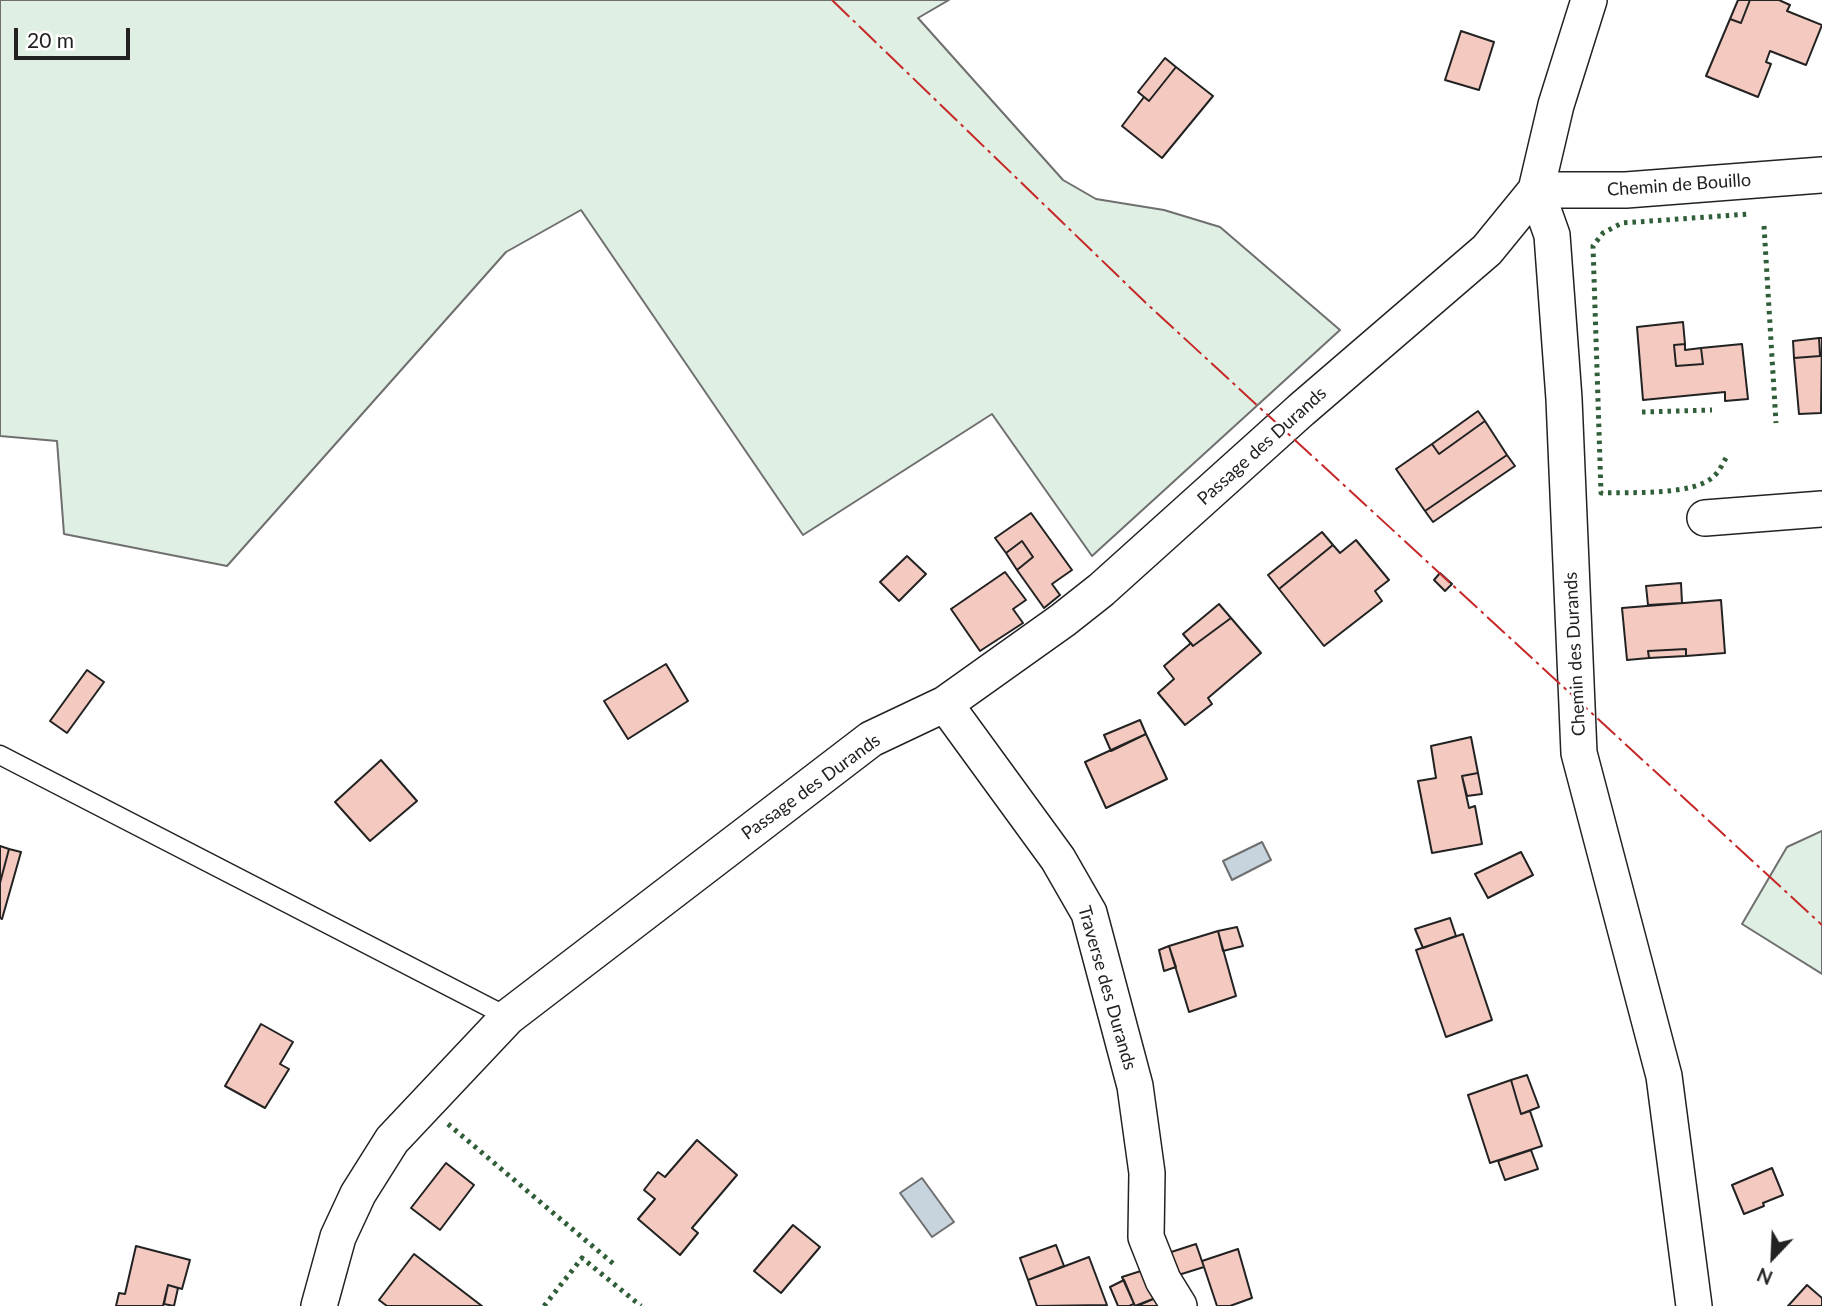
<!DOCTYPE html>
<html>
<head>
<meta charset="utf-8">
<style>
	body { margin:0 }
	#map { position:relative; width:1822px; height:1306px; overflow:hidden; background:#fff; font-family:Lato,sans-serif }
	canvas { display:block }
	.north { position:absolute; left:1738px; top:1222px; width:70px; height:70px; -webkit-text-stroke:5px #fff; paint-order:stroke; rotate:203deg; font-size:19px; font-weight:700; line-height:28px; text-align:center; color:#222 }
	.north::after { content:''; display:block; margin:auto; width:24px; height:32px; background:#222; clip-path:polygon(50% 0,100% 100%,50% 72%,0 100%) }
	.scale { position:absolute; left:14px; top:28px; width:116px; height:32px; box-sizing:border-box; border:4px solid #222; border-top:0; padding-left:9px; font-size:21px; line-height:24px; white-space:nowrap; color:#222; -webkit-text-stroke:5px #fff; paint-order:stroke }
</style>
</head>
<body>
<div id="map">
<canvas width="1822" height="1306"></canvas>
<div class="north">N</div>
<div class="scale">20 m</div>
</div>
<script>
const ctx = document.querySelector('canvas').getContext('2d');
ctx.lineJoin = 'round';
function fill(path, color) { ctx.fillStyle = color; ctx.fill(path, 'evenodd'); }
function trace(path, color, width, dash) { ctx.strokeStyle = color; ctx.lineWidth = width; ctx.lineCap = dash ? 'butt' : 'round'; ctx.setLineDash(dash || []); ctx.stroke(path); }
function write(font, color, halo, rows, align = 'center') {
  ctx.font = font + ' Lato,sans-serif'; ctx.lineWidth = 5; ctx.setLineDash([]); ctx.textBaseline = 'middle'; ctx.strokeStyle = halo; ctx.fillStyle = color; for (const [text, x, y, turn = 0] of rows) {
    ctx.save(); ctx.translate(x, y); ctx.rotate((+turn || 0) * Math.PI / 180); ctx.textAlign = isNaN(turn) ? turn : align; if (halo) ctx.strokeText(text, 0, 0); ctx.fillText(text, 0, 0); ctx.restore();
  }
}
const green = new Path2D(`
	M 0,0 L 949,0 L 918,18 L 1063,180 L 1096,199 L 1164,210 L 1220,227 L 1340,330 L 1092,556 L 992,414 L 803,535 L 581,210 L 506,252 L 227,566 L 64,534 L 57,441 L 0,436 Z
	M 1822,831 L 1822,974 L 1742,924 L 1787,847 Z`);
fill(green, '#e0efe3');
trace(green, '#6f6f6f', 2);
const water = new Path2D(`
	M 1262,842 L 1271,860 L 1232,880 L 1223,861 Z
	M 922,1178 L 954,1222 L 932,1237 L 900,1193 Z`);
fill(water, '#c7d3dd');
trace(water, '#6f6f6f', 2);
const building = new Path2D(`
	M 1738,0 L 1750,0 L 1741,23 L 1730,19 Z
	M 1750,0 L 1779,0 L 1790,5 L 1787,11 L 1822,25 L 1806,65 L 1770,51 L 1766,62 L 1771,64 L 1758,97 L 1706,76 L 1730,19 L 1741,23 Z
	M 1461,31 L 1494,42 L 1479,90 L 1445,80 Z
	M 1165,58 L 1176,67 L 1149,101 L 1138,92 Z
	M 1176,67 L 1213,96 L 1162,158 L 1122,126 L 1144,97 L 1149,101 Z
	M 1683,322 L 1685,344 L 1674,345 L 1676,366 L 1703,364 L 1701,348 L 1742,344 L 1748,399 L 1725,401 L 1725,392 L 1643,400 L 1637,327 Z
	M 1819,338 L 1820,356 L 1794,358 L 1793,341 Z
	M 1819,338 L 1822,338 L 1821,413 L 1799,414 L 1794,358 L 1820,356 Z
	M 1685,344 L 1685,350 L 1701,348 L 1703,364 L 1676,366 L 1674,345 Z
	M 1478,411 L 1485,421 L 1439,454 L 1432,444 Z
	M 1485,421 L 1507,455 L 1425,511 L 1396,469 L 1432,444 L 1439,454 Z
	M 1507,455 L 1515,466 L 1433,522 L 1425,511 Z
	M 1031,513 L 1072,570 L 1052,584 L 1060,595 L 1044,608 L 1017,570 L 1033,557 L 1022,541 L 1006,553 L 995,538 Z
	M 1322,532 L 1333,545 L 1279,589 L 1268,575 Z
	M 1356,540 L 1389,580 L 1375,591 L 1382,601 L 1324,646 L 1279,589 L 1333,545 L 1340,553 Z
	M 1022,541 L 1033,557 L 1017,570 L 1006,553 Z
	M 907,556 L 926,574 L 899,601 L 880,582 Z
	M 1005,572 L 1026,600 L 1013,609 L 1023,623 L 980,651 L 951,609 Z
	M 1440,573 L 1452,584 L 1445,591 L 1434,580 Z
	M 1681,583 L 1682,603 L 1648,605 L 1646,586 Z
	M 1721,600 L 1725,653 L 1686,656 L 1686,649 L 1648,651 L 1649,658 L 1627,660 L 1622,608 Z
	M 1219,604 L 1231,618 L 1193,646 L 1183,634 Z
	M 1231,618 L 1261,653 L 1208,698 L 1212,704 L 1185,725 L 1158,693 L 1174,679 L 1164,666 L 1191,643 L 1193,646 Z
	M 1686,649 L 1686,656 L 1649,658 L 1648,651 Z
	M 666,664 L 688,701 L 628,739 L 604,701 Z
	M 87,670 L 104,682 L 67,733 L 50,721 Z
	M 1140,720 L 1146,734 L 1111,751 L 1104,735 Z
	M 1146,734 L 1167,779 L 1106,808 L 1085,762 Z
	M 1471,737 L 1478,773 L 1462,776 L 1469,808 L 1475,806 L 1482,844 L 1432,853 L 1418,781 L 1436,778 L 1431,746 Z
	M 381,760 L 417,801 L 370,841 L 335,802 Z
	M 1478,773 L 1482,794 L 1467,796 L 1462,776 Z
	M 0,846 L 9,849 L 0,883 Z
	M 9,849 L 21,852 L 2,919 L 0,918 L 0,883 Z
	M 1521,852 L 1533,875 L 1488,898 L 1475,874 Z
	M 1450,918 L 1456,936 L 1423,948 L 1415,929 Z
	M 1237,927 L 1243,946 L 1223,951 L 1218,931 Z
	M 1218,931 L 1236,996 L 1189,1012 L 1169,946 Z
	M 1463,934 L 1492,1020 L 1446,1037 L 1416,950 Z
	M 1169,946 L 1176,967 L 1164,971 L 1159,950 Z
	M 261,1024 L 293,1042 L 280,1064 L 289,1069 L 265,1108 L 225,1086 Z
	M 1527,1075 L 1539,1107 L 1521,1114 L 1511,1080 Z
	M 1511,1080 L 1521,1114 L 1530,1111 L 1542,1146 L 1490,1163 L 1468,1095 Z
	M 697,1140 L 737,1175 L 692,1228 L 698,1233 L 680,1255 L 638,1219 L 655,1199 L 644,1190 L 658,1172 L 665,1177 Z
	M 1531,1150 L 1538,1169 L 1505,1180 L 1498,1161 Z
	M 446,1163 L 474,1185 L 440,1230 L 411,1208 Z
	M 1772,1168 L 1783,1195 L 1763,1203 L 1764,1206 L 1744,1214 L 1732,1185 Z
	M 793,1225 L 820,1247 L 781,1293 L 754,1271 Z
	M 1196,1244 L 1204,1267 L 1172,1277 L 1165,1254 Z
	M 1056,1245 L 1064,1266 L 1028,1280 L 1020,1258 Z
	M 136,1246 L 190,1260 L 182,1289 L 168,1285 L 163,1306 L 116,1306 L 119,1293 L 125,1294 Z
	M 1238,1249 L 1252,1298 L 1230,1306 L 1217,1306 L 1202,1261 Z
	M 414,1254 L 482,1306 L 387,1306 L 379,1300 Z
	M 1089,1257 L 1107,1305 L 1037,1306 L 1028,1280 Z
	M 1144,1270 L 1158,1297 L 1135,1306 L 1122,1277 Z
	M 1124,1280 L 1134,1304 L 1129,1306 L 1118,1306 L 1110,1287 Z
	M 168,1285 L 178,1288 L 174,1306 L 164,1304 Z
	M 1807,1285 L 1822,1298 L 1822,1306 L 1788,1306 Z
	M 1158,1297 L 1163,1306 L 1137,1306 Z`);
fill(building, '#f3c9c0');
trace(building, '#222', 2);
const service = new Path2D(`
	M 0,755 L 508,1017`);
const minor = new Path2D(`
	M 1589,0 L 1556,105 L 1536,190 L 1552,235 L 1564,399 L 1579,753 L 1664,1076 L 1694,1306
	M 1705,518 L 1822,509
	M 945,704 L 1058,859 L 1089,913 L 1135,1086 L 1147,1173 L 1146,1237 L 1163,1280 L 1179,1306
	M 319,1306 L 338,1237 L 358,1194 L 392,1140 L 508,1017 L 871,739 L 945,704 L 1063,620 L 1101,590 L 1301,410 L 1487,250 L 1536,190 L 1626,190 L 1822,175`);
trace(service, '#222', 21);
trace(minor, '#222', 38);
trace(service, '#fff', 18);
trace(minor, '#fff', 35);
trace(new Path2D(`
	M 1764,226 L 1776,423
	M 1642,412 L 1712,410
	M 1726,458 C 1723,463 1719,472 1714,476 C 1695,496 1629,492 1601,493 L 1593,246 L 1603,233 L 1622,223 L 1750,214
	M 448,1124 L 616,1266
	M 544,1306 L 582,1258 L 641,1306`), '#2f5e38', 5, [3.5, 5]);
trace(new Path2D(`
	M 832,0 L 1146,303 L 1822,925`), '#c62828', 2, [24, 5, 3.5, 5]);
write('18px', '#222', '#fff', [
	["Chemin de Bouillo",1679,185,-4],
	["Passage des Durands",1262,446,-42],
	["Chemin des Durands",1575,654,-93],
	["Passage des Durands",811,787,-36],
	["Traverse des Durands",1107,988,74]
]);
</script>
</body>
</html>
